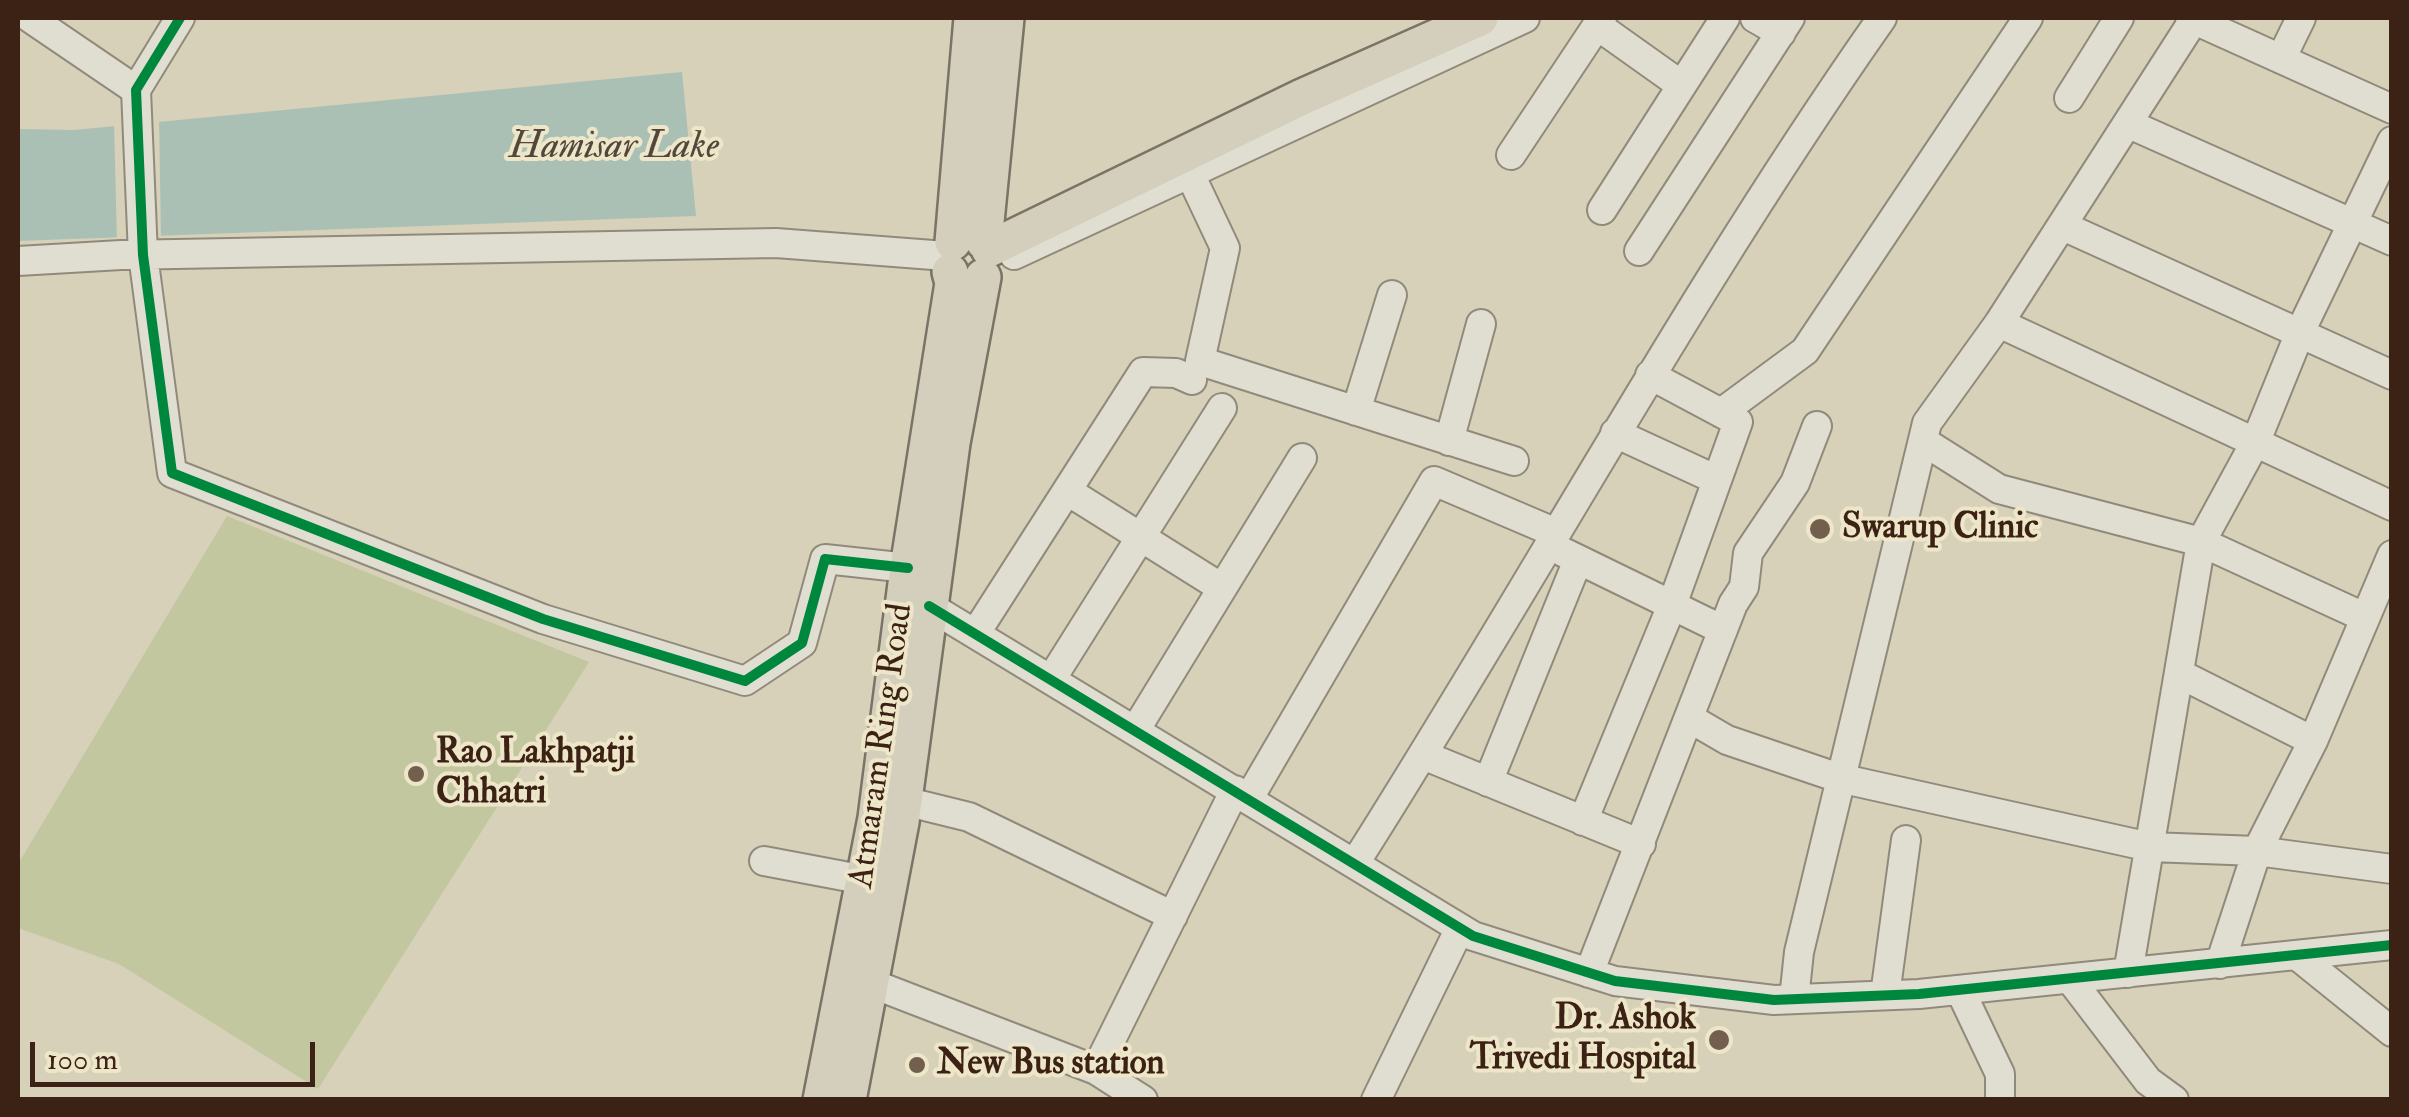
<!DOCTYPE html>
<html>
<head>
<meta charset="utf-8">
<style>
	body { margin:0 }
	#map { position:relative; width:2409px; height:1117px; overflow:hidden; background:#d7d1b9; font-family:"IM FELL Double Pica",serif }
	canvas { display:block }
	.frame { position:absolute; inset:0; border:20px solid #3c2115; pointer-events:none }
	.scale { position:absolute; left:30px; top:1042px; width:285px; height:45px; box-sizing:border-box; border:5px solid #3c2115; border-top:0; padding-left:12px; font-size:30px; line-height:35px; white-space:nowrap; color:#3c2115; -webkit-text-stroke:8px #ede6c9; paint-order:stroke }
</style>
</head>
<body>
<div id="map">
<canvas width="2409" height="1117"></canvas>
<div class="frame"></div>
<div class="scale">100 m</div>
</div>
<script>
const ctx = document.querySelector('canvas').getContext('2d');
ctx.lineJoin = 'round';
function fill(path, color) { ctx.fillStyle = color; ctx.fill(path, 'evenodd'); }
function trace(path, color, width, dash) { ctx.strokeStyle = color; ctx.lineWidth = width; ctx.lineCap = dash ? 'butt' : 'round'; ctx.setLineDash(dash || []); ctx.stroke(path); }
function write(font, color, halo, rows, align = 'center') {
  ctx.font = font + ' "IM FELL Double Pica",serif'; ctx.lineWidth = 8; ctx.setLineDash([]); ctx.textBaseline = 'middle'; ctx.strokeStyle = halo; ctx.fillStyle = color; for (const [text, x, y, turn = 0] of rows) {
    ctx.save(); ctx.translate(x, y); ctx.rotate((+turn || 0) * Math.PI / 180); ctx.textAlign = isNaN(turn) ? turn : align; if (halo) ctx.strokeText(text, 0, 0); ctx.fillText(text, 0, 0); ctx.restore();
  }
}
fill(new Path2D(`
	M 227,516 L 589,662 L 318,1089 L 119,964 L 18,928 L 18,864 Z`), '#c2c7a0');
fill(new Path2D(`
	M 682,72 L 696,216 L 18,241 L 18,129 L 74,130 Z`), '#abc0b5');
fill(new Path2D(`
	M 159,117 L 161,241 L 117,242 L 114,121 Z`), '#d7d1b9');
const minor = new Path2D(`
	M 30,18 L 136,90
	M 180,18 L 136,90 L 143,255 L 172,473 L 543,619 L 745,681 L 802,643 L 825,559 L 908,568
	M 1755,18 L 1781,33
	M 2190,18 L 2392,109
	M 1598,26 L 1681,85
	M 2281,59 L 2301,18
	M 2069,98 L 2119,18
	M 2129,124 L 2392,241
	M 1511,155 L 1602,18
	M 1190,174 L 1225,248 L 1200,361 L 1514,461
	M 1602,210 L 1725,18
	M 2063,226 L 2392,375
	M 1639,251 L 1790,18
	M 1014,255 L 1525,18
	M 18,261 L 121,255 L 776,243 L 946,256
	M 1999,323 L 2392,506
	M 1356,411 L 1392,295
	M 1721,413 L 1805,351 L 2028,18
	M 1615,433 L 1717,480
	M 1449,441 L 1481,324
	M 1923,441 L 1999,489 L 2201,542 L 2364,617
	M 1069,492 L 1222,588
	M 1563,552 L 1723,630
	M 929,606 L 1473,936 L 1615,981 L 1774,1000 L 1919,994 L 2392,945
	M 977,631 L 1143,372 L 1176,373 L 1192,380
	M 2180,674 L 2313,741
	M 1052,678 L 1222,408
	M 1691,719 L 1727,740 L 1839,778 L 2150,847 L 2257,851 L 2392,869
	M 1136,729 L 1302,458
	M 1423,755 L 1641,844
	M 1488,782 L 1578,560
	M 1249,798 L 1434,481 L 1556,533
	M 904,801 L 969,817 L 1173,916
	M 1583,821 L 1672,605 L 1738,422 L 1650,375
	M 764,861 L 865,880
	M 1355,863 C 1533,583 1691,290 1882,18
	M 2299,957 L 2392,1032
	M 2220,964 L 2257,851 L 2313,741 L 2392,555
	M 1589,973 L 1733,604 L 1744,587 L 1748,553 L 1795,483 L 1817,426
	M 2128,973 L 2201,542 L 2256,441 L 2301,330 L 2392,141
	M 2070,979 L 2148,1081 L 2174,1100
	M 873,984 L 1096,1070 L 1143,1100
	M 1960,990 L 2000,1074 L 2000,1100
	M 1885,995 L 1906,840
	M 1794,999 L 1799,952 L 1927,423 L 1999,323 L 2195,18
	M 1096,1070 L 1235,790
	M 1376,1100 L 1460,928`);
const major = new Path2D(`
	M 953,242 L 972,18
	M 984,242 L 1006,18
	M 989,249 L 1302,97 L 1480,18
	M 821,1100 L 876,818 L 908,568 L 953,283 L 950,272
	M 848,1100 L 901,822 L 952,443 L 983,277`);
trace(minor, '#918a7b', 32);
trace(major, '#7b7366', 40);
trace(minor, '#e0ddd1', 28);
trace(major, '#d4cebc', 35);
trace(new Path2D(`
	M 180,18 L 136,90 L 143,255 L 172,473 L 543,619 L 745,681 L 802,643 L 825,559 L 908,568
	M 929,606 L 1473,936 L 1615,981 L 1774,1000 L 1919,994 L 2392,945`), '#00873e', 10);
for (const [x, y, r, color] of [
	[1820,529,12,"#725f4e"],
	[416,774,10,"#725f4e"],
	[1719,1040,12,"#725f4e"],
	[917,1065,10,"#725f4e"]
]) { const dot = new Path2D(); dot.arc(x, y, r, 0, 2 * Math.PI); ctx.fillStyle = color; ctx.fill(dot); trace(dot, '#ede6c9', 4); }
write('bold 35px', '#3c2115', '#ede6c9', [
	["Swarup Clinic",1842,529],
	["Rao Lakhpatji",436,754],
	["Chhatri",436,794],
	["Dr. Ashok",1696,1020,"right"],
	["Trivedi Hospital",1696,1060,"right"],
	["New Bus station",937,1065]
], 'left');
write('35px', '#3c2115', '#ede6c9', [
	["Atmaram Ring Road",883,746,-82]
]);
write('italic 38px', '#53473c', '#ede6c9', [
	["Hamisar Lake",614,149]
]);
</script>
</body>
</html>
